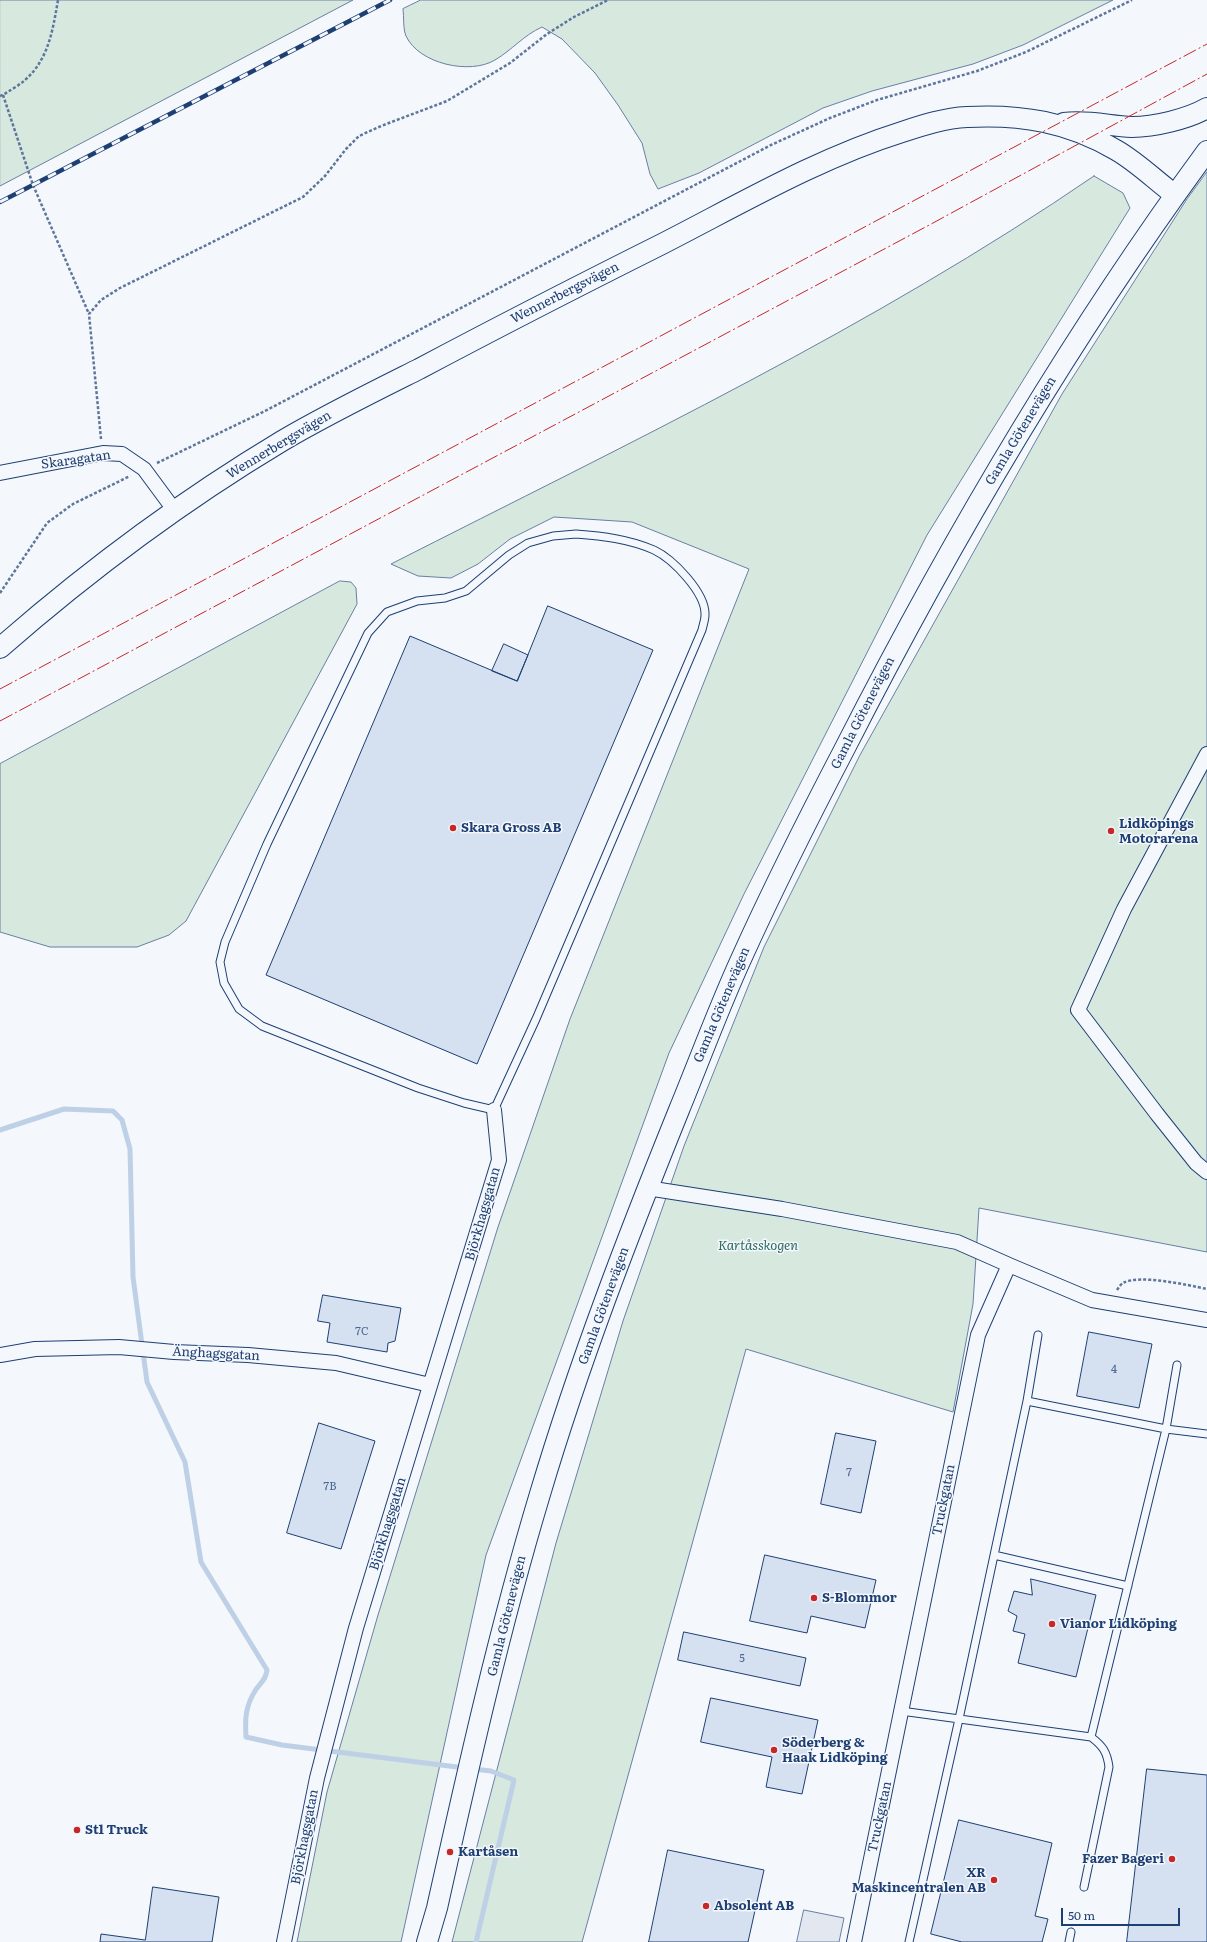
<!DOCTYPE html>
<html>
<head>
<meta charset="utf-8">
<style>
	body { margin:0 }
	#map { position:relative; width:1207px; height:1942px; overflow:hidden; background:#f4f7fb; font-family:Literata,serif }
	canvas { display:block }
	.scale { position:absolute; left:1061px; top:1908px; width:119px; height:18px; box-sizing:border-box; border:2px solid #1d3f73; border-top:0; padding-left:5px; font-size:12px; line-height:14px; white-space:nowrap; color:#1d3f73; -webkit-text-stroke:3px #f4f7fb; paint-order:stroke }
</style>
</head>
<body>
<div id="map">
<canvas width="1207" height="1942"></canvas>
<div class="scale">50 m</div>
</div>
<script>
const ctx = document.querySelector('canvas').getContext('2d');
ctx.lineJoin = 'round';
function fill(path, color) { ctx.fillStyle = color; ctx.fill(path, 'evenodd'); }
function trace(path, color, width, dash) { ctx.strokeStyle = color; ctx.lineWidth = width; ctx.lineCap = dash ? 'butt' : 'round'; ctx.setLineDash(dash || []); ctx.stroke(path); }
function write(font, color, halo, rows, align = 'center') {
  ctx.font = font + ' Literata,serif'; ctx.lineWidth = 3; ctx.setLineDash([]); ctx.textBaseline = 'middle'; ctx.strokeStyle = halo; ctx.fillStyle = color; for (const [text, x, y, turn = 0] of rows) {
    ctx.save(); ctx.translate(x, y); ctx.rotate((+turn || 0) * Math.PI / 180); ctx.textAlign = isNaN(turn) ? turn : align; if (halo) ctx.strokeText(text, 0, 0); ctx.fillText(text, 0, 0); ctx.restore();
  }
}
const green = new Path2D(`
	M 0,0 L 353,0 L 0,186 Z
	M 421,0 L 1113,0 L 1023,45 L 973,64 L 872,91 L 823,108 L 699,173 L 658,189 L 650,174 L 642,143 L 618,105 L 595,73 L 562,39 L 542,27 C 524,35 512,50 495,60 C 470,75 419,64 406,36 C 403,29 404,17 403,9 Z
	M 1207,172 L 1207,1252 L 979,1208 L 973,1304 L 953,1412 L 746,1349 L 582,1942 L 452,1942 L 556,1543 L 623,1321 L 684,1146 L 764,947 L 860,755 L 1062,394 L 1187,199 Z
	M 1094,176 L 1123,193 L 1130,208 L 927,535 L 744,894 L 669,1053 L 486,1555 L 401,1942 L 297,1942 L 327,1792 L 378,1615 L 498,1227 L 570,1019 L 749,569 L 632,522 L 554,517 L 510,539 L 478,564 L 451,578 L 418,576 L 391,564 C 629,443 873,327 1094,176 Z
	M 340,581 L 351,582 L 356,588 L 357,604 L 186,921 L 169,935 L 137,947 L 50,947 L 0,932 L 0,764 Z`);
fill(green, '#d7e8df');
trace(green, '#687fa3', 1);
const parking = new Path2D(`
	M 804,1910 L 844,1918 L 839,1942 L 797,1942 Z`);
fill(parking, '#e3e8f0');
trace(parking, '#687fa3', 1);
trace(new Path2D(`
	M 0,1130 L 64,1109 L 113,1111 L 122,1120 L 130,1149 L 133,1277 L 147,1382 L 185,1462 L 201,1562 L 267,1670 C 266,1680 260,1683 255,1691 C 245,1707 245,1720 246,1737 L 282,1745 L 465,1768
	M 473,1769 L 491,1771 L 514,1780 L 476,1942`), '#bed0e5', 5);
const building = new Path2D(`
	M 548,606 L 653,650 L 477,1064 L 266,975 L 410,636 L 517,681 Z
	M 504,644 L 528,655 L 517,681 L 492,671 Z
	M 323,1295 L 401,1308 L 395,1341 L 388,1343 L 387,1352 L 327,1342 L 330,1323 L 318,1321 Z
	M 1089,1332 L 1152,1344 L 1139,1408 L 1077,1396 Z
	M 319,1423 L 375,1441 L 341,1549 L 287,1533 Z
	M 836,1433 L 876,1441 L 861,1513 L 821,1504 Z
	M 765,1555 L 876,1580 L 865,1628 L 811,1616 L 807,1633 L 750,1621 Z
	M 1031,1579 L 1096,1595 L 1076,1677 L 1018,1663 L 1025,1634 L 1013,1631 L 1017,1616 L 1008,1611 L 1014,1591 L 1032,1595 Z
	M 684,1632 L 806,1658 L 800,1686 L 678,1660 Z
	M 711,1698 L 818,1720 L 802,1794 L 766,1787 L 772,1757 L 701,1742 Z
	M 1147,1769 L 1207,1775 L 1207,1942 L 1127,1942 Z
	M 959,1820 L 1052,1843 L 1035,1916 L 1048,1919 L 1042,1942 L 962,1942 L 931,1934 Z
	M 668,1850 L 764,1870 L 748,1942 L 649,1942 Z
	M 153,1887 L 219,1897 L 212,1942 L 100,1942 L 101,1934 L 145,1940 Z`);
fill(building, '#d5e0f0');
trace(building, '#1d3f73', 1);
const lane = new Path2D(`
	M 576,534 C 602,536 629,539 654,550 C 673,559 706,593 705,615 C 705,620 703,625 702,630 L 536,1019 L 494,1110 L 464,1103 L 418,1088 L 262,1026 L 239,1009 L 224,983 L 220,962 L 225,942 L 267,844 L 368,633 L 387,612 L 417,601 L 445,598 L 466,591 L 509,555 L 528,543 L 553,536 Z
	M 1027,1401 L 1038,1335
	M 994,1555 L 1128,1586
	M 901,1711 L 1091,1737 C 1103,1746 1107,1752 1109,1767 L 1084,1887
	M 1091,1737 L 1166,1429 L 1207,1434
	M 909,1942 L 959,1719 L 1027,1401 L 1166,1429 L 1177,1365
	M 1069,1942 L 1071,1932`);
const street = new Path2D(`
	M 0,473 L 103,453 L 122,454 L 144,469 L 175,511
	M 1207,754 L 1124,909 L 1078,1010 L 1157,1114 L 1196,1163 L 1207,1172
	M 647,1188 L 782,1209 L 957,1242 L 1009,1265
	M 0,1355 L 35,1349 L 119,1347 L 174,1352 L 248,1355 L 336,1363 L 430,1385
	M 284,1942 L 317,1778 L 356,1628 L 499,1160 L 494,1110
	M 854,1942 L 978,1335 L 1009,1265 L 1092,1300 L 1207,1320`);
const secondary = new Path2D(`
	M 1064,123 C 1088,120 1109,126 1132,127 C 1154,127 1188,119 1207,108
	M 0,648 C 88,571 182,501 282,441 C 326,415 373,392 419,369 C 500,326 582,284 664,243 C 742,203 819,158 902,132 C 923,125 945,118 967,117 C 1021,114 1069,122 1116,150 C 1137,162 1155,180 1175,195
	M 427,1942 L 437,1908 C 468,1769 499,1630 540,1494 C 579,1363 628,1236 679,1110 C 700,1059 719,1007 742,957 C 774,886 809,817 845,748 C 951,540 1069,339 1207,151`);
trace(lane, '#1d3f73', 9);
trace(street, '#1d3f73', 16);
trace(secondary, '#1d3f73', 22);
trace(new Path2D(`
	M 3,95 L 33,185 L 89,314
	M 0,96 C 5,94 9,91 14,88 C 47,68 52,35 58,0
	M 101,439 L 89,314 L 101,300 L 120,288 L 303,197 L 325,176 L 346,149 L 359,136 L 381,126 L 447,101 L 510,63 L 547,34 L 574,17 L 608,0
	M 157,463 L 265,411 L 771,145 L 830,118 L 877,100 L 977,71 L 1026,52 L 1132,0
	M 0,593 L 47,523 L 73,504 L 130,476
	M 1117,1290 C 1119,1287 1121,1284 1123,1283 C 1139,1274 1188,1285 1207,1289`), '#5e769c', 2.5, [3, 2]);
trace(lane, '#f4f7fb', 7);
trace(street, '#f4f7fb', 14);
trace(secondary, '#f4f7fb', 20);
const rail = new Path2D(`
	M 0,202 L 390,0`);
trace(rail, '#1d3f73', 4.5);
trace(rail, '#f4f7fb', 3, [9]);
trace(new Path2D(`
	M 0,689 L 1207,44
	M 0,721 L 933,223 L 1207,74`), '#c62828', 1, [14, 3, 2, 3]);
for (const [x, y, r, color] of [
	[453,828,4,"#c62828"],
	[1111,831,4,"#c62828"],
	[814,1598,4,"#c62828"],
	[1052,1624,4,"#c62828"],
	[774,1750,4,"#c62828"],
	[77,1830,4,"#c62828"],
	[450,1852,4,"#c62828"],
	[1172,1859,4,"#c62828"],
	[994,1880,4,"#c62828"],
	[706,1906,4,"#c62828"]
]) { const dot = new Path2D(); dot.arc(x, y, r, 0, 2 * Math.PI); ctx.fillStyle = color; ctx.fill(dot); trace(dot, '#f4f7fb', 1.5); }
write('11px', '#4b6792', null, [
	["7C",362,1332],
	["4",1114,1370],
	["7",849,1473],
	["7B",330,1487],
	["5",742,1659]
]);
write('13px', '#1d3f73', '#f4f7fb', [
	["Wennerbergsvägen",565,293,-27],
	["Gamla Götenevägen",1021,431,-59],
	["Wennerbergsvägen",279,445,-31],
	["Skaragatan",76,460,-8],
	["Gamla Götenevägen",863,713,-63],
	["Gamla Götenevägen",722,1005,-67],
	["Björkhagsgatan",483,1214,-74],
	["Gamla Götenevägen",604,1306,-70],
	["Änghagsgatan",216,1354,3],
	["Truckgatan",944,1500,-79],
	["Björkhagsgatan",388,1524,-73],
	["Gamla Götenevägen",507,1616,-76],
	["Truckgatan",880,1817,-78],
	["Björkhagsgatan",305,1837,-79]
]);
write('bold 13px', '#1d3f73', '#f4f7fb', [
	["Lidköpings",1119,824],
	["Motorarena",1119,839],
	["Skara Gross AB",461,828],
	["S-Blommor",822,1598],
	["Vianor Lidköping",1060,1624],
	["Söderberg &",782,1743],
	["Haak Lidköping",782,1758],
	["St1 Truck",85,1830],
	["Kartåsen",458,1852],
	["Fazer Bageri",1164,1859,"right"],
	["XR",986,1873,"right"],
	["Maskincentralen AB",986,1888,"right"],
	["Absolent AB",714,1906]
], 'left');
write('italic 13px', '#2c6c60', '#f4f7fb', [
	["Kartåsskogen",758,1246]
]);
</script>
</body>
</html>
